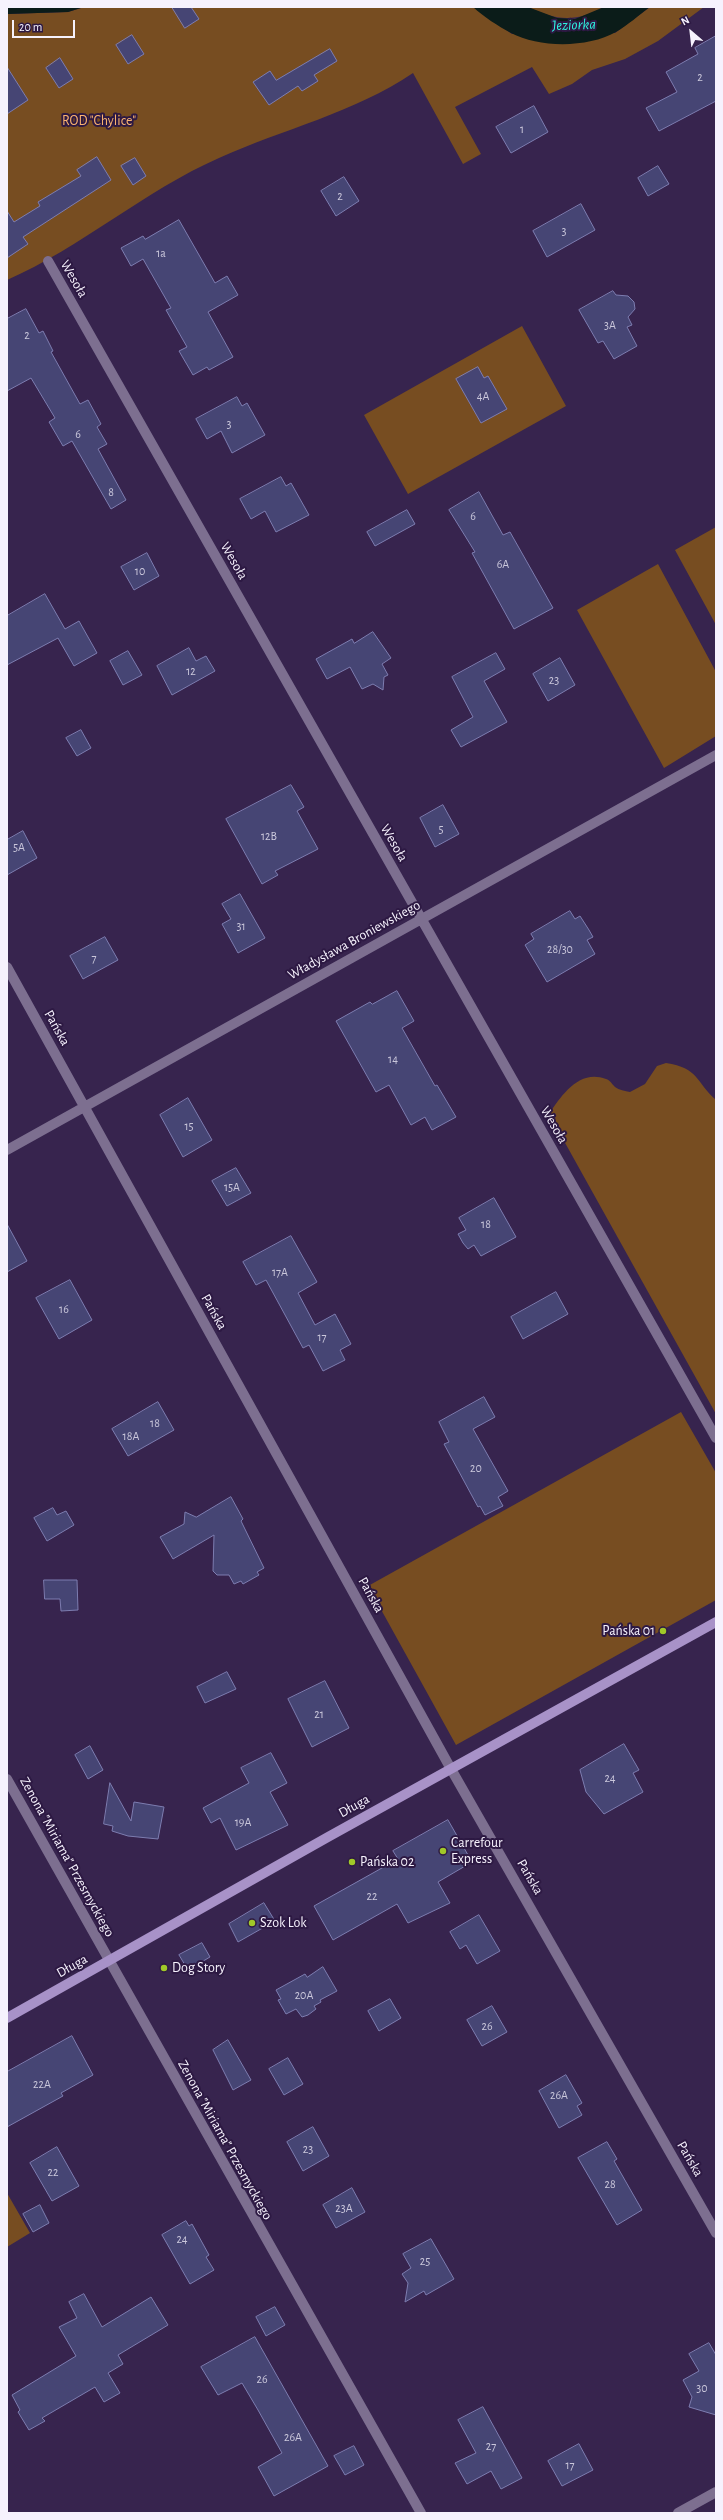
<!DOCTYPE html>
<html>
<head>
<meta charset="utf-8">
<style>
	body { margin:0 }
	#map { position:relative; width:723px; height:2520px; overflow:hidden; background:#37244e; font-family:"Alegreya Sans",sans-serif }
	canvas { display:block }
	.frame { position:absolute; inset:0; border:8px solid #f6f2fd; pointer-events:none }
	.north { position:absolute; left:671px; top:12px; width:40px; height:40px; -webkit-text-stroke:3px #2d1943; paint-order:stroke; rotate:332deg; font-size:11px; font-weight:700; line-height:16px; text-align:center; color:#f6f2fd }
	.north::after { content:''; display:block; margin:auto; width:14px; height:18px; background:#f6f2fd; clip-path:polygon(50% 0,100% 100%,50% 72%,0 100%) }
	.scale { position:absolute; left:12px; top:20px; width:63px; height:18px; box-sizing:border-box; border:2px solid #f6f2fd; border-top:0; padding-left:5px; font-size:12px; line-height:14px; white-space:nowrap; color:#f6f2fd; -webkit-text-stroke:3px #2d1943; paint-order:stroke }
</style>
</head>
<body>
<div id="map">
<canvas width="723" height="2520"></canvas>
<div class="frame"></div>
<div class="north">N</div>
<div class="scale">20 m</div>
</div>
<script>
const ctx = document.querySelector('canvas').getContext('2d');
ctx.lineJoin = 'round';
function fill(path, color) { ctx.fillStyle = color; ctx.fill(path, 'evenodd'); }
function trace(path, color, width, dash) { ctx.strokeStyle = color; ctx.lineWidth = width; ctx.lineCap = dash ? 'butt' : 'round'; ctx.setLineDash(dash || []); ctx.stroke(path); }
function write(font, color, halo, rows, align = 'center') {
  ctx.font = font + ' "Alegreya Sans",sans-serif'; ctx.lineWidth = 4; ctx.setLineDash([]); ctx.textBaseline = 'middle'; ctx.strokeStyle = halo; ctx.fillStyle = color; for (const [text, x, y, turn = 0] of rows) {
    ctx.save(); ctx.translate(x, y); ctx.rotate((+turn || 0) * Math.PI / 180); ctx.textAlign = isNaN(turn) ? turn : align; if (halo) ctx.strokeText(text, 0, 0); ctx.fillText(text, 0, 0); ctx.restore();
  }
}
fill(new Path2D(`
	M 84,7 L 473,7 L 512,34 L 615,33 L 650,7 L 704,7 L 658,41 L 625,59 L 592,70 L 572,84 L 549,94 L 532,67 L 455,107 L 481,154 L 463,164 L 413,73 C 354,113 283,129 219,158 C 144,191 82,247 7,280 L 7,14 L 68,12 Z
	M 528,7 L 604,7 C 578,22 555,21 528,7 Z
	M 522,326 L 566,406 L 408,494 L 364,415 Z
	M 716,527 L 716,625 L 675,550 Z
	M 658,564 L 716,672 L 716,736 L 664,768 L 577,610 Z
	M 666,1063 C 699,1068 695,1081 716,1100 L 716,1414 L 549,1114 C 562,1095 579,1069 606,1079 C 610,1080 612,1084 615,1087 C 619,1090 625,1091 630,1092 L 645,1084 L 657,1066 Z
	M 681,1412 L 716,1473 L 716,1600 L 456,1745 L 368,1586 Z
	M 7,2193 L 30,2233 L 7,2247 Z`), '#774d21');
fill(new Path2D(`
	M 7,7 L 84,7 L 68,12 L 7,14 Z
	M 473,7 L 528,7 L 557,18 L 575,19 L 604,7 L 650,7 C 639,15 628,25 616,32 C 588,48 539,48 511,33 C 498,26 484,17 473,7 Z`), '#0b1c19');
const building = new Path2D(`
	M 172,7 L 191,7 L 199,19 L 185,28 Z
	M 132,35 L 144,54 L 128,64 L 116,45 Z
	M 716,36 L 716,101 L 659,131 L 646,108 L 677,92 L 666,72 L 698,54 L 695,48 Z
	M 330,49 L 337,61 L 314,75 L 318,81 L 302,91 L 298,86 L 269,105 L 253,82 L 270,71 L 276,80 Z
	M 60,58 L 73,79 L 59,88 L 46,68 Z
	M 7,67 L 28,100 L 7,114 Z
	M 534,106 L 548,132 L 511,153 L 496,127 Z
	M 97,157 L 111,180 L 23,237 L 28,244 L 7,258 L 7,211 L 14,222 L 40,206 L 38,202 L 81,176 L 77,170 Z
	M 135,158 L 146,176 L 133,185 L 121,166 Z
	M 658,166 L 669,184 L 648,196 L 638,178 Z
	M 344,177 L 359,201 L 336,216 L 321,191 Z
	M 581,204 L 595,230 L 547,257 L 533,231 Z
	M 179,220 L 215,283 L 227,276 L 238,295 L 208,312 L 233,357 L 209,370 L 207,367 L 193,375 L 179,351 L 187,347 L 166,310 L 171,308 L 143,259 L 131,266 L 121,248 L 143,236 L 145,239 Z
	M 613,291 L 616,295 L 628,296 L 634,302 L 635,309 L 628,317 L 632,325 L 627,327 L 637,346 L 614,359 L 603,341 L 598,343 L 579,310 Z
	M 26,309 L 39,333 L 43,331 L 53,351 L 51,352 L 80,404 L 88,400 L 101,424 L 97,427 L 107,444 L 98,449 L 126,500 L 111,509 L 72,441 L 63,446 L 49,422 L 55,418 L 31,378 L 7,391 L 7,319 Z
	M 478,367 L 484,378 L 488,376 L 507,409 L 481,423 L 456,379 Z
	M 237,397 L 242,406 L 247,403 L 265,435 L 232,453 L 221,431 L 207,439 L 196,419 Z
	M 281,477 L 286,486 L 291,483 L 309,515 L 276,532 L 265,511 L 251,519 L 240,499 Z
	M 479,492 L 503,535 L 510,532 L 553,608 L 514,629 L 472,553 L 475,552 L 449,510 Z
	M 407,510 L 415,524 L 375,546 L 367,532 Z
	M 147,553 L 159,576 L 134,590 L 121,567 Z
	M 45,594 L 65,629 L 79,621 L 97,653 L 74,666 L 58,638 L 7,665 L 7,616 Z
	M 373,632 L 391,658 L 382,664 L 388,675 L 384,677 L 383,690 L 373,684 L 362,689 L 350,667 L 327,679 L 316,659 L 352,639 L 354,643 Z
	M 189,648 L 196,661 L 206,656 L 215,671 L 172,695 L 157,666 Z
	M 128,651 L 142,675 L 123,685 L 110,661 Z
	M 496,653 L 505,669 L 484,681 L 507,722 L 461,747 L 451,730 L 473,717 L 452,677 Z
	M 560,658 L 575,685 L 548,701 L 533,674 Z
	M 81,730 L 91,748 L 77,756 L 66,738 Z
	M 291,785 L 304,807 L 297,811 L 318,849 L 275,871 L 278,875 L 262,884 L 226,819 Z
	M 443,805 L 459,834 L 435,847 L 420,818 Z
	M 23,831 L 37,858 L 7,875 L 7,840 Z
	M 240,894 L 265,938 L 238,953 L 222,924 L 231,919 L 222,904 Z
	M 570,911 L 575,919 L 580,916 L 589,930 L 593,937 L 587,940 L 595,954 L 547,982 L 525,945 L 534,939 L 531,934 Z
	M 105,937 L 118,960 L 83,979 L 70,956 Z
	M 397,991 L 414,1021 L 402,1028 L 435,1086 L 437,1085 L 456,1117 L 432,1130 L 425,1117 L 411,1125 L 389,1085 L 376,1092 L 336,1021 L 370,1002 L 372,1004 Z
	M 188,1098 L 212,1140 L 183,1157 L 160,1115 Z
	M 236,1168 L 251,1193 L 227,1206 L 212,1181 Z
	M 494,1198 L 516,1237 L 481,1256 L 474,1245 L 468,1249 L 463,1243 L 458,1234 L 466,1230 L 459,1218 Z
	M 7,1224 L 27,1261 L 7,1272 Z
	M 291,1236 L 317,1282 L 298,1293 L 315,1325 L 335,1314 L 351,1344 L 340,1350 L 345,1360 L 323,1371 L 309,1345 L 303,1348 L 266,1280 L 256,1285 L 243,1262 Z
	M 70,1280 L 92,1320 L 59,1339 L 36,1298 Z
	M 556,1292 L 568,1314 L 523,1339 L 511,1317 Z
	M 484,1397 L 495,1417 L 473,1429 L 508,1491 L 498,1497 L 503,1506 L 485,1515 L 480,1506 L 478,1507 L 444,1444 L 449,1442 L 439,1422 Z
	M 158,1402 L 174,1430 L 128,1456 L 112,1429 Z
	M 231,1497 L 243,1519 L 241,1521 L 264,1568 L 257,1572 L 259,1575 L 243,1584 L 241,1581 L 234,1584 L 229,1575 L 217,1575 L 213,1571 L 214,1535 L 173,1559 L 160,1537 L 184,1524 L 185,1512 L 196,1517 Z
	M 53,1508 L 57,1515 L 66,1511 L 74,1525 L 47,1541 L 34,1518 Z
	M 44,1580 L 77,1580 L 78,1610 L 61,1611 L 60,1599 L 45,1599 Z
	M 227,1672 L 236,1689 L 205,1703 L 197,1687 Z
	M 325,1681 L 349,1728 L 312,1747 L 288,1699 Z
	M 624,1744 L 639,1770 L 633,1773 L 643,1792 L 604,1814 L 586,1792 L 580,1770 Z
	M 90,1746 L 103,1770 L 88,1779 L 75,1755 Z
	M 271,1753 L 287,1783 L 270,1792 L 288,1825 L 236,1850 L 220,1818 L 211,1823 L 203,1808 L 249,1783 L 241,1768 Z
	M 110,1783 L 131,1821 L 134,1802 L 164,1807 L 158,1839 L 128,1836 L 112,1831 L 113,1826 L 104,1824 Z
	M 448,1820 L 472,1862 L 438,1882 L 450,1903 L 408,1923 L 397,1904 L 333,1940 L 314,1906 L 398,1859 L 393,1851 Z
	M 264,1903 L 275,1921 L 238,1942 L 229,1924 Z
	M 479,1915 L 500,1951 L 477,1964 L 466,1945 L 460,1949 L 450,1932 Z
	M 202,1943 L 210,1957 L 188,1970 L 179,1955 Z
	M 323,1967 L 337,1991 L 320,2000 L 321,2002 L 314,2006 L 316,2009 L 308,2015 L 302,2017 L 296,2009 L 286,2014 L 278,2000 L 281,1999 L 276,1990 L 305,1974 L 307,1977 Z
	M 390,1999 L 401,2018 L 379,2031 L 368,2011 Z
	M 492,2006 L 507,2032 L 482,2046 L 467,2020 Z
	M 72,2036 L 93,2075 L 61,2093 L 63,2096 L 7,2127 L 7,2072 Z
	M 228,2040 L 251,2080 L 233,2090 L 213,2050 Z
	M 288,2058 L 303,2084 L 284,2095 L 269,2069 Z
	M 566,2075 L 582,2103 L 577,2106 L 582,2115 L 559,2128 L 539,2091 Z
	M 313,2127 L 329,2156 L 303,2171 L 287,2142 Z
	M 607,2142 L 617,2159 L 614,2161 L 642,2210 L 617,2225 L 578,2158 Z
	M 57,2147 L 79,2186 L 52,2201 L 30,2163 Z
	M 352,2188 L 365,2212 L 336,2228 L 323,2205 Z
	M 40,2205 L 49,2223 L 33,2232 L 23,2214 Z
	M 186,2221 L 189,2226 L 192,2224 L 209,2255 L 206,2257 L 214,2270 L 190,2284 L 162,2235 Z
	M 431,2239 L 454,2279 L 426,2295 L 424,2291 L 405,2302 L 408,2283 L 402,2274 L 411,2268 L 403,2254 Z
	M 84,2294 L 102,2327 L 151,2297 L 168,2325 L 118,2355 L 123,2364 L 108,2373 L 120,2393 L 104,2402 L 95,2387 L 42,2418 L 45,2421 L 29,2430 L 18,2412 L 20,2410 L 12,2395 L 76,2356 L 59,2327 L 77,2318 L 69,2302 Z
	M 275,2307 L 285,2325 L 266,2336 L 256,2317 Z
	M 255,2337 L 328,2466 L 274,2496 L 258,2467 L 282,2453 L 258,2410 L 242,2383 L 218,2395 L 201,2367 Z
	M 709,2343 L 716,2355 L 716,2415 L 689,2407 L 692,2397 L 683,2380 L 699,2371 L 689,2354 Z
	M 483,2407 L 522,2478 L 501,2489 L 491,2471 L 467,2484 L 455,2463 L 476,2453 L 458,2420 Z
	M 579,2444 L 593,2470 L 562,2486 L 548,2461 Z
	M 354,2446 L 364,2465 L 345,2475 L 334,2456 Z`);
fill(building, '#464574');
trace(building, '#7d7db0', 1);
trace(new Path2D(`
	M 48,261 L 716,1438
	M 7,967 L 451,1769 L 716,2233
	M 7,1150 L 716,755
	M 7,1779 L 421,2513
	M 678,2513 L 716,2492`), '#7d6f90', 10);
trace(new Path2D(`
	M 7,2018 L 328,1837 L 716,1622`), '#a892c8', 10);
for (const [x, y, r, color] of [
	[663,1631,4,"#a1c929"],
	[443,1851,4,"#a1c929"],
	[352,1862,4,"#a1c929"],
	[252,1923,4,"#a1c929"],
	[164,1968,4,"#a1c929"]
]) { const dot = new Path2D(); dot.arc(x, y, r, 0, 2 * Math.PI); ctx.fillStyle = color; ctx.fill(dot); trace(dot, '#2d1943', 1.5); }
write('12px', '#cac7db', null, [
	["2",700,77],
	["1",522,129],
	["2",340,196],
	["3",564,231],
	["1a",161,253],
	["3A",610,325],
	["2",27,335],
	["4A",483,396],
	["3",229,424],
	["6",78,434],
	["8",111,492],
	["6",473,516],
	["6A",503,564],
	["10",140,571],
	["12",191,671],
	["23",554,680],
	["5",441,829],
	["12B",269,836],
	["5A",19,847],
	["31",241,926],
	["28/30",560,949],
	["7",94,958],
	["14",393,1059],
	["15",189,1126],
	["15A",232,1187],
	["18",486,1224],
	["17A",280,1272],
	["16",64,1309],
	["17",322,1337],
	["18",155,1423],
	["18A",131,1436],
	["20",476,1468],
	["21",319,1714],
	["24",610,1778],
	["19A",243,1822],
	["22",372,1896],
	["20A",304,1995],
	["26",487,2026],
	["22A",42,2084],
	["26A",559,2095],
	["23",308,2149],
	["22",53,2172],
	["28",610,2184],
	["23A",344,2208],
	["24",182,2239],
	["25",425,2261],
	["26",262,2379],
	["30",702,2388],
	["26A",293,2437],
	["27",491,2446],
	["17",570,2465]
]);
write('14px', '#fbb470', '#2d1943', [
	["ROD \"Chylice\"",99,121]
]);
write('14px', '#f6f2fd', '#2d1943', [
	["Wesoła",74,279,60],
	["Wesoła",234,561,60],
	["Wesoła",394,843,60],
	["Władysława Broniewskiego",354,940,-29],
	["Pańska",57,1028,61],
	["Wesoła",554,1125,60],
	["Pańska",214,1312,61],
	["Pańska",371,1595,61],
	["Długa",354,1806,-29],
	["Zenona \"Miriama\" Przesmyckiego",67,1857,61],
	["Pańska",530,1877,60],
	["Długa",72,1966,-29],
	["Zenona \"Miriama\" Przesmyckiego",225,2140,61],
	["Pańska",690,2159,60]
]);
write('14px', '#f6f2fd', '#2d1943', [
	["Pańska 01",655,1631,"right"],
	["Carrefour",451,1843],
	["Express",451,1859],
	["Pańska 02",360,1862],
	["Szok Lok",260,1923],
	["Dog Story",172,1968]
], 'left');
write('italic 15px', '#2df4df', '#2d1943', [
	["Jeziorka",574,25,-2]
]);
</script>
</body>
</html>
